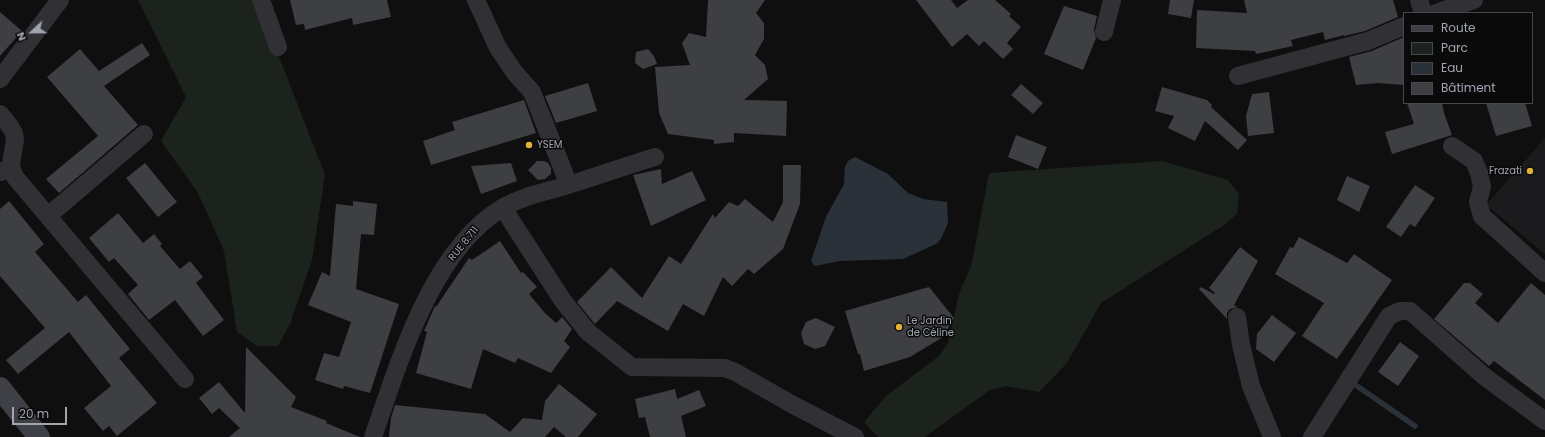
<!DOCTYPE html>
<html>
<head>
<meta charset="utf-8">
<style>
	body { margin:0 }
	#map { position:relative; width:1545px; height:437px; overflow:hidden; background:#0f0f10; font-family:Poppins,sans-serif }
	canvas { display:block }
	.legend { position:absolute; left:1403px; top:12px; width:130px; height:92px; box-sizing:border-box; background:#0a0a0b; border:1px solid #46484d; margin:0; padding:5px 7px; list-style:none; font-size:12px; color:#a1a5b0 }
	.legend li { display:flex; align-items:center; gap:8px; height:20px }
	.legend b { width:20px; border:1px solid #46484d }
	.north { position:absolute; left:12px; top:12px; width:40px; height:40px; -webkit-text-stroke:3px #0a0a0b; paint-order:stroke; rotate:248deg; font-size:11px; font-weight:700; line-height:16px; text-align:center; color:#a1a5b0 }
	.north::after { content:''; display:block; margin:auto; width:14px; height:18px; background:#a1a5b0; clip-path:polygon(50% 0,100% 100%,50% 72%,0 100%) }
	.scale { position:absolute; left:12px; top:407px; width:55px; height:18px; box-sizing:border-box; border:2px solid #a1a5b0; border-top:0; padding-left:5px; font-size:12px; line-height:14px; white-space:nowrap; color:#a1a5b0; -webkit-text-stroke:3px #0a0a0b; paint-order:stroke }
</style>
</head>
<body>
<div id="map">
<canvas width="1545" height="437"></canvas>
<ul class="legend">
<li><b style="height:5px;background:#3f4045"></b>Route</li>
<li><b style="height:11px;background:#1c231d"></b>Parc</li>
<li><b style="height:11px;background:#2a3138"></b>Eau</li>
<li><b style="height:11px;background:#3e3f43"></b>Bâtiment</li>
</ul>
<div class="north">N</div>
<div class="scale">20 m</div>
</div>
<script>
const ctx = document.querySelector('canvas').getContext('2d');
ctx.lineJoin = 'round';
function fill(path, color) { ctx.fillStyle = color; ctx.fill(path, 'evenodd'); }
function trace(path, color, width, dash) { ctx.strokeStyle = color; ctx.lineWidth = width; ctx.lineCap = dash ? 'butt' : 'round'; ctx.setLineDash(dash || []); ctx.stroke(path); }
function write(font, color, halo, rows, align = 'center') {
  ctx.font = font + ' Poppins,sans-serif'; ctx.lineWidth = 3; ctx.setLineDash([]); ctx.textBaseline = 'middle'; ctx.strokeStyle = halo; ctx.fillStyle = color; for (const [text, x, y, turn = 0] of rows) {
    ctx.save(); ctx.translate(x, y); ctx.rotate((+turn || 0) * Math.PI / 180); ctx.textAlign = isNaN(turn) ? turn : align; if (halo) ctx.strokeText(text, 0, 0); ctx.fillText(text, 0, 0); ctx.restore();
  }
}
fill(new Path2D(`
	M 1545,138 L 1545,254 L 1486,205 Z`), '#1b1b1d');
fill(new Path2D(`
	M 138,0 L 257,0 L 325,175 L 312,260 L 290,324 L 278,346 L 257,346 L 237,332 L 224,251 L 198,193 L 161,141 L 186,97 Z
	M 1162,161 L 1228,180 L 1239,194 L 1237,214 L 1224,225 L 1101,303 L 1067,363 L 1039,392 L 1006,386 L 990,390 L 925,437 L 878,437 L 864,422 L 886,396 L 939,356 L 948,343 L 959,294 L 972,263 L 989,173 Z`), '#1c231d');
fill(new Path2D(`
	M 855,157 L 888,174 L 908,193 L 923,199 L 947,202 L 948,223 L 941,239 L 936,244 L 903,259 L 840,261 L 815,266 L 811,261 L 826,217 L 844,184 L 845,167 L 848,161 Z`), '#2a3138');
trace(new Path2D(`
	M 1357,386 L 1415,426`), '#2a3138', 5.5);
fill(new Path2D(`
	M 290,0 L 387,0 L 391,17 L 353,25 L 352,18 L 305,30 L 304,24 L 296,25 Z
	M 708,0 L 765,0 L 756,13 L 764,23 L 764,39 L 755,55 L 765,65 L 768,79 L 744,100 L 787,101 L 786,136 L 734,133 L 734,142 L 714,144 L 714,140 L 668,134 L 659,113 L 655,67 L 690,65 L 682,43 L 689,33 L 706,37 Z
	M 916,0 L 951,0 L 957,8 L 968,0 L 995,0 L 1011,14 L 1009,16 L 1021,27 L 1007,43 L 1013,49 L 1003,59 L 984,41 L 979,46 L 967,34 L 952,47 Z
	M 1170,0 L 1194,0 L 1191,18 L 1168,14 Z
	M 1244,0 L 1393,0 L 1398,17 L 1365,31 L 1344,36 L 1344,35 L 1325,40 L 1323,32 L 1291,40 L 1293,46 L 1256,54 L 1255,51 L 1196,48 L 1197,10 L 1247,13 Z
	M 1064,6 L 1097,16 L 1094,30 L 1096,38 L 1083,70 L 1044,54 Z
	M 0,12 L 22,31 L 0,56 Z
	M 1404,37 L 1404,85 L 1378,83 L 1356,85 L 1349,57 L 1372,51 Z
	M 142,43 L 150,55 L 104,86 L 138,125 L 59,193 L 46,179 L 98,136 L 47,77 L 80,49 L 99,71 Z
	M 648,49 L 654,56 L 657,64 L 643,69 L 635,63 L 636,52 Z
	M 588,83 L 597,111 L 556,123 L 545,96 Z
	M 1021,84 L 1043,103 L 1033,114 L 1011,95 Z
	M 1162,87 L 1207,100 L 1212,105 L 1211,107 L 1247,140 L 1238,150 L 1205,121 L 1195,141 L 1168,128 L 1174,116 L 1155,111 Z
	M 1269,92 L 1274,133 L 1248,136 L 1246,116 L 1252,94 Z
	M 524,100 L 536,133 L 431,165 L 423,141 L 455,130 L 452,122 Z
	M 1407,103 L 1442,103 L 1444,113 L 1452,135 L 1392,154 L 1385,132 L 1414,124 Z
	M 1486,103 L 1525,103 L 1532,126 L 1496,136 Z
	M 1016,135 L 1047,147 L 1038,169 L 1008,157 Z
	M 537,161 L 544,161 L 548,163 L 551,168 L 551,174 L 545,179 L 538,180 L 528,170 Z
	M 145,163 L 177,202 L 158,217 L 126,178 Z
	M 511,163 L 517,181 L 481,194 L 471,166 Z
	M 783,165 L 801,165 L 800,204 L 783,249 L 754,274 L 748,269 L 732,286 L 723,277 L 704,316 L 683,304 L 668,331 L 617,301 L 595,324 L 577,302 L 611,267 L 642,298 L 669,256 L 681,264 L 713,214 L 715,218 L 729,202 L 738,206 L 745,199 L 773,222 L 783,202 Z
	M 661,169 L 662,184 L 692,171 L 706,200 L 651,226 L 633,175 Z
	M 1347,176 L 1370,186 L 1359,212 L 1337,200 Z
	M 1415,185 L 1435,198 L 1415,227 L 1410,224 L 1401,237 L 1386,227 Z
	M 9,201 L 44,244 L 35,252 L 78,302 L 86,295 L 130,349 L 119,358 L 157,403 L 117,436 L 109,426 L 103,431 L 84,408 L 111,386 L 69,332 L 18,374 L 6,360 L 45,328 L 0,276 L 0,209 Z
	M 353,201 L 377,204 L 374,235 L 361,234 L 356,289 L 399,304 L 370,393 L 344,386 L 343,389 L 315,380 L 324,353 L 339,357 L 351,322 L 308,305 L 322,272 L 330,276 L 336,204 L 353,206 Z
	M 118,213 L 143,243 L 154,234 L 162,244 L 160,246 L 180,269 L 190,261 L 203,277 L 196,283 L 224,320 L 203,336 L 175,300 L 149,320 L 128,294 L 138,285 L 114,258 L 109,262 L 89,238 Z
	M 1299,237 L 1347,263 L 1354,254 L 1392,280 L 1337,359 L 1302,336 L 1324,303 L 1275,274 L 1290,247 L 1293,248 Z
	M 500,241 L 521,273 L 523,272 L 537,287 L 529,294 L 544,312 L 556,323 L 562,317 L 572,329 L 564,341 L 570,347 L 551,373 L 518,358 L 515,363 L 483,349 L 471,389 L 416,373 L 427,332 L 424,331 L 435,306 L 436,307 L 469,258 L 472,260 Z
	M 1240,247 L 1258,261 L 1234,305 L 1237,307 L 1230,309 L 1227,313 L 1227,319 L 1199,289 L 1201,287 L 1214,294 L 1215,293 L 1209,288 Z
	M 1464,283 L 1470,283 L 1483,294 L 1475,303 L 1498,323 L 1531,283 L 1545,295 L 1545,400 L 1494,361 L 1489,366 L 1434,319 Z
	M 929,287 L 954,318 L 943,337 L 910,357 L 864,371 L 860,354 L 858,354 L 845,311 Z
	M 1272,315 L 1296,333 L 1274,362 L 1256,349 L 1257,334 Z
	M 816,318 L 835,327 L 825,346 L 815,349 L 804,344 L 801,333 L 806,322 Z
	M 1400,342 L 1419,356 L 1398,386 L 1378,372 Z
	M 246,347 L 296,397 L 291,407 L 327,421 L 326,423 L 360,437 L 229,437 L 240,428 L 219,408 L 212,414 L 199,398 L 219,382 L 245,413 Z
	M 559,384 L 597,414 L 578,437 L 566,437 L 554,427 L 545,437 L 389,437 L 391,418 L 395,405 L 485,414 L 510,432 L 523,418 L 542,420 L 545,401 Z
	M 675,389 L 677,399 L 699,390 L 706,406 L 681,416 L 686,437 L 650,437 L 645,417 L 639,418 L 635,399 Z`), '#3e3f43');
trace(new Path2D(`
	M 261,0 L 278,47
	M 476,0 L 498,48 L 515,73 L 532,92 L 569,185
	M 1419,0 L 1423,13
	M 1436,13 L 1474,0
	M 1104,32 L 1112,0
	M 1238,76 L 1368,41 L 1404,26
	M 0,79 L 60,0
	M 0,114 C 23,140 13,136 11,167 L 1,172
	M 1452,146 L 1474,161 L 1479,173 L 1482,187 L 1478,202 L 1482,216 L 1545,273
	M 11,167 L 15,177 L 185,379
	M 503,208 L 563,301 L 588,332 L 632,367 L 725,368 L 735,372 L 795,406 L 855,437
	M 48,216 L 144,134
	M 1237,317 L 1241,345 L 1251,386 L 1272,437
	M 373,437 C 399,363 431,251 502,208 C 522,196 546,192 568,185 C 597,176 626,166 655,157
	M 1312,437 L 1389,316 L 1400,311 L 1410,311 L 1485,377 L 1545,421`), '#313135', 18);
trace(new Path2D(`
	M 0,388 L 39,437`), '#3f4045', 22);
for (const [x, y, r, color] of [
	[529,145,4,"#e2b235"],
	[1530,171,4,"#e2b235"],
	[899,327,4,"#e2b235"]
]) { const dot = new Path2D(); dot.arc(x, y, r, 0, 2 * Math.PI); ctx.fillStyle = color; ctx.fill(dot); trace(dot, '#0a0a0b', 1.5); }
write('10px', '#a1a5b0', '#0a0a0b', [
	["YSEM",537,145],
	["Frazati",1522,171,"right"],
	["Le Jardin",907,321],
	["de Céline",907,333]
], 'left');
write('10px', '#a1a5b0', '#0a0a0b', [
	["RUE 8.711",464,244,-51]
]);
</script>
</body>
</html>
